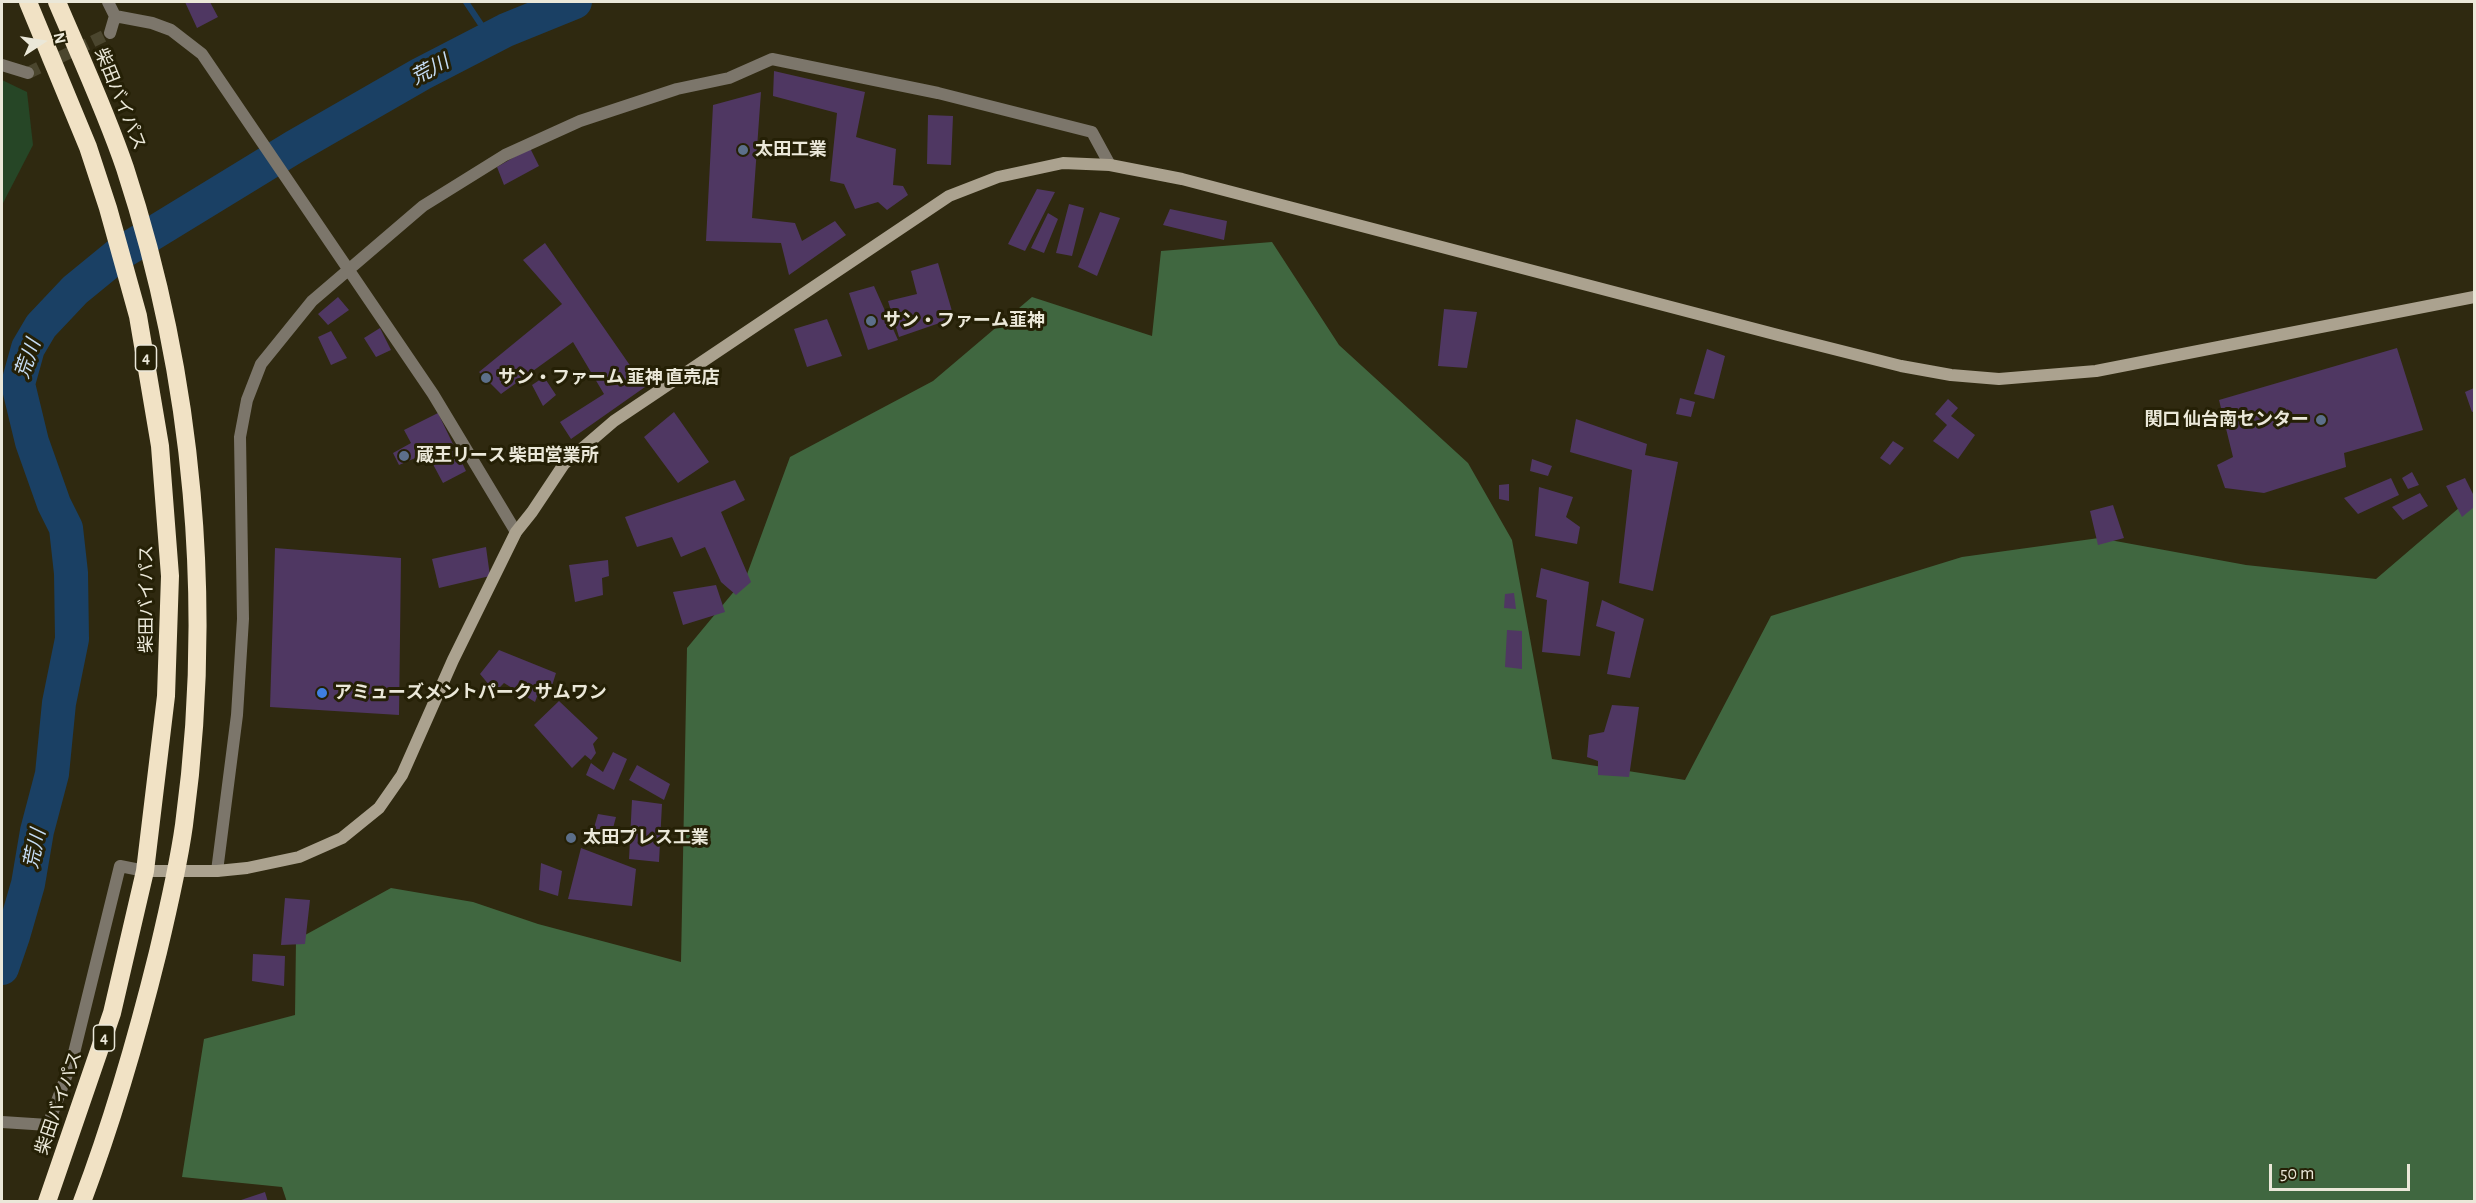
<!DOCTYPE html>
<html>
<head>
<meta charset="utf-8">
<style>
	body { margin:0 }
	#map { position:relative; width:2476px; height:1203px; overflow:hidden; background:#2f2910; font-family:"Alegreya Sans",sans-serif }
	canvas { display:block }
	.frame { position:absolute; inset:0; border:3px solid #ebe8d9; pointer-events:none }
	.north { position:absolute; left:12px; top:12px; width:60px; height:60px; -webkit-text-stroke:4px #252006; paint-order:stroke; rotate:78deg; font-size:16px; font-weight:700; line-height:24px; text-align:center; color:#ebe8d9 }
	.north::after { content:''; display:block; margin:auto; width:21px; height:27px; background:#ebe8d9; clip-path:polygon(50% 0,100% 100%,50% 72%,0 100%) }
	.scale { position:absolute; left:2269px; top:1164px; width:141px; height:27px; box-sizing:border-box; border:3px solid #ebe8d9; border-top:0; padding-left:8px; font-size:18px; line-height:21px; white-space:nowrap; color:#ebe8d9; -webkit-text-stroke:4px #252006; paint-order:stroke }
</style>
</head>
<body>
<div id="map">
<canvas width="2476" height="1203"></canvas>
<div class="frame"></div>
<div class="north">N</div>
<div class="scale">50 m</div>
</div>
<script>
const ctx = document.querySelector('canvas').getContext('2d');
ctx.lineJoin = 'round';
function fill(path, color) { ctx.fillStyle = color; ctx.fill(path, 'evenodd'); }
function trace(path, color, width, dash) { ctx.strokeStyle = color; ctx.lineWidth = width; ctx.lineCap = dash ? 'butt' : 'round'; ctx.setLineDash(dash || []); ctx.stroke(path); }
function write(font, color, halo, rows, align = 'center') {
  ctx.font = font + ' "Alegreya Sans","Noto Sans JP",sans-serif'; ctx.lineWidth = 6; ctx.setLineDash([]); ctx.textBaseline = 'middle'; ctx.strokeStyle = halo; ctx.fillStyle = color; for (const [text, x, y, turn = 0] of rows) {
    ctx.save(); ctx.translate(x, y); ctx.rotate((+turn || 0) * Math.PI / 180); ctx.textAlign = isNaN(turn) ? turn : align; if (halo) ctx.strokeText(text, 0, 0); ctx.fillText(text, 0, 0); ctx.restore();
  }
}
fill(new Path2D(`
	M 2,80 L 27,92 L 33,145 L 2,205 Z`), '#264626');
fill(new Path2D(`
	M 1272,242 L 1339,345 L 1468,463 L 1512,540 L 1552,759 L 1685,780 L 1771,616 L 1962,557 L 2099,538 L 2246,565 L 2376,579 L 2474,495 L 2474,1201 L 287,1202 L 282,1187 L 182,1177 L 204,1039 L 295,1015 L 296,940 L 391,888 L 473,902 L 538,924 L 681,962 L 687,648 L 746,577 L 790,457 L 933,381 L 1032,297 L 1152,336 L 1161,251 Z`), '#406740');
trace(new Path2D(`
	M 466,2 L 490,38`), '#1a4064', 6);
trace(new Path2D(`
	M 2,968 L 13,936 L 28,884 L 37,831 L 52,774 L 59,703 L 72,639 L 71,573 L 66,528 L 54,504 L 32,442 L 18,384 L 28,348 L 41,326 L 75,290 L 119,254 L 294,147 L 421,74 L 506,30 L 575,2`), '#1a4064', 34);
fill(new Path2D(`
	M 185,2 L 210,2 L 218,17 L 197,28 Z
	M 774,71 L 865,92 L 856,137 L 896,149 L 893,185 L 903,186 L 908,195 L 887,210 L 878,202 L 855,209 L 844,184 L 830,181 L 837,113 L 773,96 Z
	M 761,92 L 752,218 L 795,223 L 802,241 L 835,221 L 846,235 L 789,275 L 781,243 L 706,241 L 713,105 Z
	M 928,115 L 953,116 L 951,165 L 927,164 Z
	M 530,148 L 539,166 L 504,185 L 497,167 Z
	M 1037,189 L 1055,192 L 1025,251 L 1008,244 Z
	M 1069,204 L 1084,208 L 1072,256 L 1056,253 Z
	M 1170,209 L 1227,221 L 1224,240 L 1163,225 Z
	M 1100,212 L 1120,218 L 1097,276 L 1078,267 Z
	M 1048,213 L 1058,219 L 1044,253 L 1031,248 Z
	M 545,243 L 645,387 L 571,439 L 560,422 L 604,394 L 573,342 L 501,394 L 479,372 L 562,304 L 523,260 Z
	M 938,263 L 954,318 L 899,337 L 888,301 L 917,294 L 911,271 Z
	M 874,286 L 898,340 L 868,350 L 849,293 Z
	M 338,297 L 349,310 L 328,325 L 318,314 Z
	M 1444,309 L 1477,312 L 1467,368 L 1438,366 Z
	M 827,319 L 842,356 L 807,367 L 794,329 Z
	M 380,328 L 391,350 L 376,357 L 364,338 Z
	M 331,331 L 347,358 L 331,365 L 318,337 Z
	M 2397,348 L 2423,430 L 2344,453 L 2346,467 L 2264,493 L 2225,488 L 2217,465 L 2233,457 L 2219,400 Z
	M 1707,349 L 1725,356 L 1714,399 L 1694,394 Z
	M 544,377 L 556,395 L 543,406 L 532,385 Z
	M 2474,388 L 2474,411 L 2472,412 L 2465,392 Z
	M 1680,398 L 1695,402 L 1691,417 L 1676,414 Z
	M 1948,399 L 1958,408 L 1951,416 L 1975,435 L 1958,459 L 1933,441 L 1947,425 L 1935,414 Z
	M 674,412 L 709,462 L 678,483 L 644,437 Z
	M 438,413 L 466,471 L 443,483 L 427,453 L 399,465 L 393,453 L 411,443 L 404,430 Z
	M 1576,419 L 1647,444 L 1645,455 L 1678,462 L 1653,591 L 1619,583 L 1632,470 L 1570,452 Z
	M 1893,441 L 1904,448 L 1890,465 L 1880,458 Z
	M 1532,459 L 1552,466 L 1548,476 L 1530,471 Z
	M 2412,472 L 2419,485 L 2408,489 L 2402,478 Z
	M 2391,478 L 2399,495 L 2358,514 L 2344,498 Z
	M 2465,478 L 2474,496 L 2474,507 L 2462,517 L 2446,486 Z
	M 735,480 L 745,500 L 721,512 L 751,582 L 736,595 L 721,582 L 705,547 L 681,557 L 672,537 L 637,547 L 625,517 Z
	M 1509,484 L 1509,501 L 1499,499 L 1499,485 Z
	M 1539,487 L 1573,497 L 1566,517 L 1580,527 L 1577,544 L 1535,536 Z
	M 2420,493 L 2428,506 L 2403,520 L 2392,507 Z
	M 2113,505 L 2124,538 L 2098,545 L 2090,511 Z
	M 486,547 L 490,576 L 439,588 L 432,559 Z
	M 275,548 L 401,558 L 399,715 L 270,707 Z
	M 608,560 L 609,576 L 602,578 L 603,595 L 575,602 L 569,565 Z
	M 1541,568 L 1589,582 L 1580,656 L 1542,652 L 1547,600 L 1536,597 Z
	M 716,585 L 725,612 L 683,625 L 673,592 Z
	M 1514,593 L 1516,609 L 1504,608 L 1505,594 Z
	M 1602,600 L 1644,619 L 1630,678 L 1607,674 L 1615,632 L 1596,626 Z
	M 1507,630 L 1522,631 L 1522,669 L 1505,667 Z
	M 499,650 L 556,673 L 550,692 L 541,686 L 535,702 L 504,683 L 495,692 L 480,674 Z
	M 559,701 L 598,738 L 593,744 L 596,753 L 591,760 L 585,755 L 572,768 L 534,725 Z
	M 1612,705 L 1639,707 L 1629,777 L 1598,775 L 1598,761 L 1587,757 L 1589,735 L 1604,732 Z
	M 613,752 L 627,759 L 614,790 L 586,775 L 591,763 L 603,772 Z
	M 637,765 L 670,784 L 664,800 L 629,780 Z
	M 632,800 L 662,804 L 659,862 L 629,859 Z
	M 598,814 L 616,817 L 609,843 L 591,838 Z
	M 581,848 L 636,869 L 632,906 L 568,899 Z
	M 541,863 L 562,871 L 558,896 L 539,890 Z
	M 285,898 L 310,900 L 305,944 L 281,945 Z
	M 253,954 L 285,956 L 284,986 L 252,981 Z
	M 265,1192 L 268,1202 L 238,1202 L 238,1201 Z`), '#4f3762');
trace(new Path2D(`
	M 28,73 L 110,33`), '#4b462e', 12, [12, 6]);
trace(new Path2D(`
	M 108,2 L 115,16 L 152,23 L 171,30 L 202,54 L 433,394 L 516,532
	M 110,33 L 115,16
	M 2,65 L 28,73
	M 217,871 L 237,715 L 243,619 L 240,437 L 247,400 L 261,364 L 312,301 L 423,206 L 505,155 L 580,121 L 677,89 L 729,78 L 772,59 L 938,93 L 1092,132 L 1110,165
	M 2,1122 L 48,1125 L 72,1061 L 120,866 L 145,871`), '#7c766b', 12);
trace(new Path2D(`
	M 145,871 L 217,871 L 247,868 L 299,857 L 342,838 L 379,808 L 402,775 L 453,660 L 516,532 L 532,512 L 564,464 L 614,421 L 949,196 L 998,177 L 1063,163 L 1110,165 L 1182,179 L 1778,335 L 1901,366 L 1951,375 L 1999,379 L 2096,371 L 2474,297`), '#aba28f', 12);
trace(new Path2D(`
	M 28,2 L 88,147 L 108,208 L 138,316 L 160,446 L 170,576 L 166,696 L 145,871 L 112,1013 L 47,1202
	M 57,2 C 80,56 106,112 125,168 C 194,379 214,605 184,825 C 178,868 168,910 158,952 C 137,1037 113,1120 82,1202`), '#f1e2c5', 18);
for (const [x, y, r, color] of [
	[743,150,6,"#5c6f8a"],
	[871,321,6,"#5c6f8a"],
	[486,378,6,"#5c6f8a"],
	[2321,420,6,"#5c6f8a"],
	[404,456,6,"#5c6f8a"],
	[322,693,6,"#3f7fe0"],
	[571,838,6,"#5c6f8a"]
]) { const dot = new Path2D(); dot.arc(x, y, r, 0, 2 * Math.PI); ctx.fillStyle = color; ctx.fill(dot); trace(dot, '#252006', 2); }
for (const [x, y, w] of [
	[146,358,21],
	[104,1038,21]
]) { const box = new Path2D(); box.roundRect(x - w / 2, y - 13, w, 26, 4.5); ctx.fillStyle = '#252006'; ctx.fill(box); trace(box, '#ebe8d9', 1.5); }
write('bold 16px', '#ebe8d9', null, [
	["4",146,358],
	["4",104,1038]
]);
write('18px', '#ebe8d9', '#252006', [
	["柴田バイパス",120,99,68],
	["柴田バイパス",147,599,-90],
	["柴田バイパス",59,1103,-71]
]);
write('bold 18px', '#ebe8d9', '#252006', [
	["太田工業",755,150],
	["サン・ファーム韮神",883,321],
	["サン・ファーム 韮神 直売店",498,378],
	["関口 仙台南センター",2309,420,"right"],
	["蔵王リース 柴田営業所",416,456],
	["アミューズメントパーク サムワン",334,693],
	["太田プレス工業",583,838]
], 'left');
write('italic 20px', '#c5dcf5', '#252006', [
	["荒川",430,70,-28],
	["荒川",28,359,-71],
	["荒川",35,849,-78]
]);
</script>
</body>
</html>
